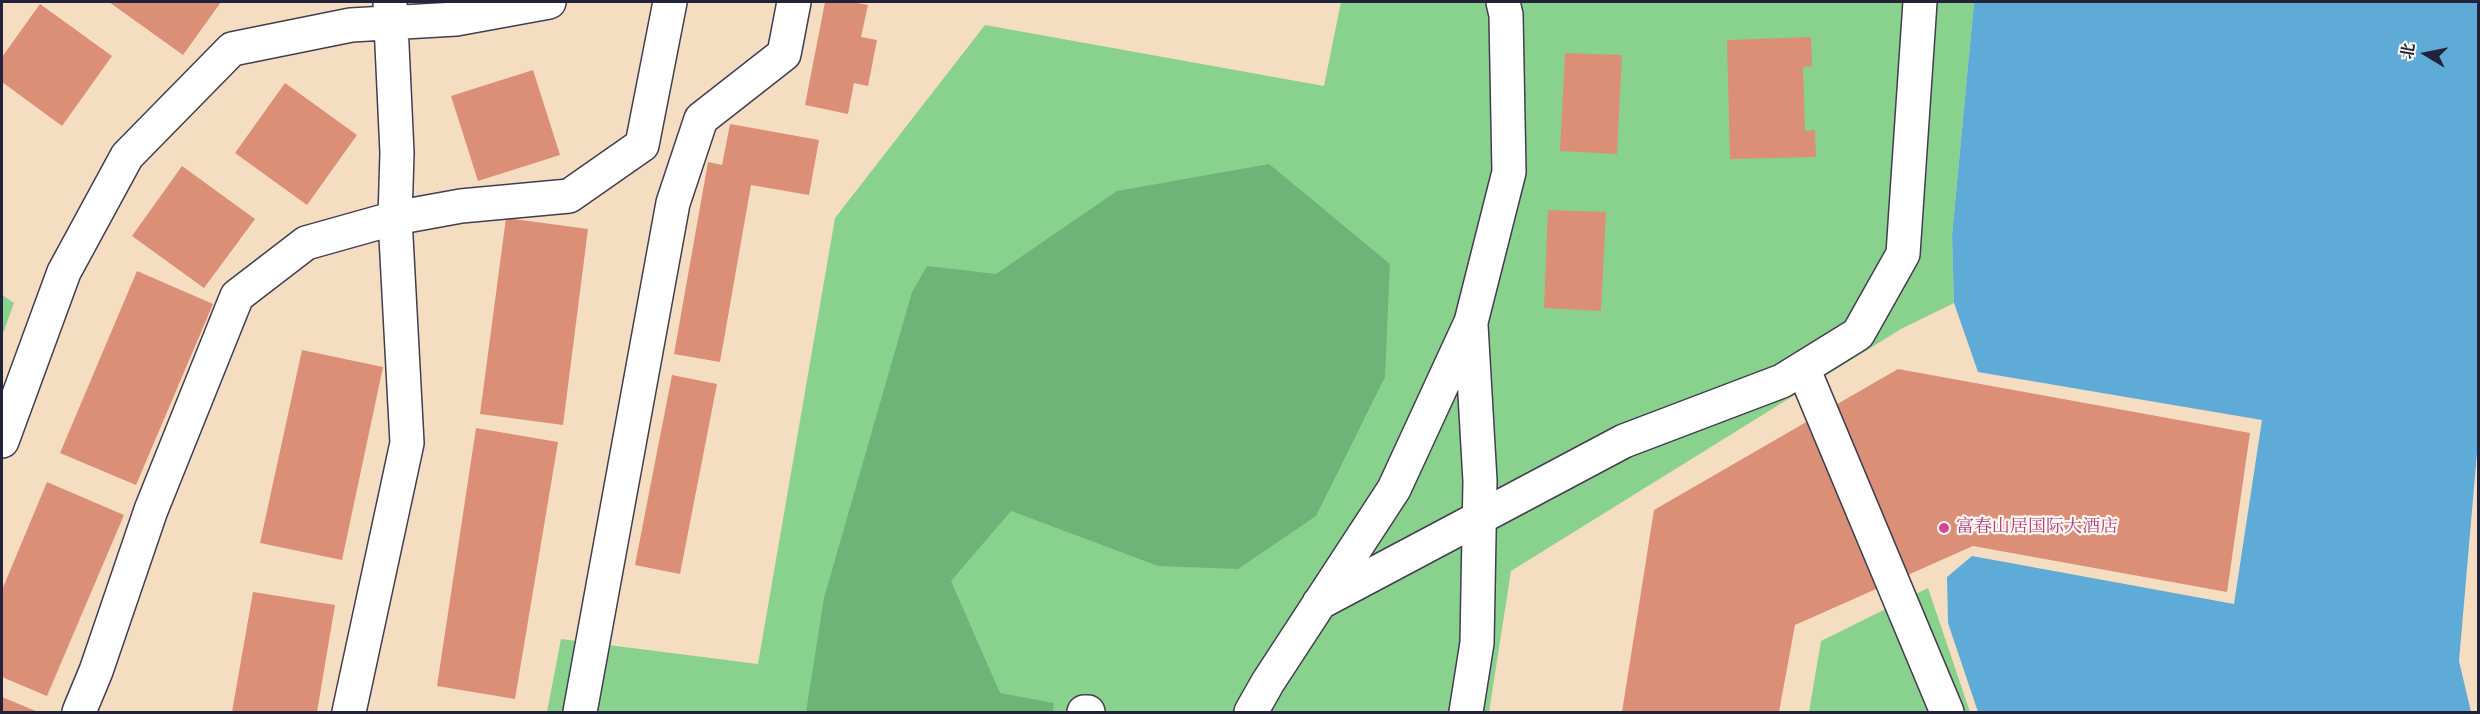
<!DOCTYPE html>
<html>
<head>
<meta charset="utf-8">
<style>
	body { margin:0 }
	#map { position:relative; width:2480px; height:714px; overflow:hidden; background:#f5ddc2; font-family:"IM FELL French Canon","Noto Serif SC",serif }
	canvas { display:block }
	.frame { position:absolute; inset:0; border:3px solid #22223b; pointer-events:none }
	.north { position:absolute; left:2396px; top:24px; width:60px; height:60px; -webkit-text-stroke:4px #fbf7ec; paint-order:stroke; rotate:280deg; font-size:16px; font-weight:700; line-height:24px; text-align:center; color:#22223b }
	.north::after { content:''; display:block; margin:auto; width:21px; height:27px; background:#22223b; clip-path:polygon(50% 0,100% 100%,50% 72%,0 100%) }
</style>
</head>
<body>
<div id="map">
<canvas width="2480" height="714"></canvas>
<div class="frame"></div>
<div class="north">北</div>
</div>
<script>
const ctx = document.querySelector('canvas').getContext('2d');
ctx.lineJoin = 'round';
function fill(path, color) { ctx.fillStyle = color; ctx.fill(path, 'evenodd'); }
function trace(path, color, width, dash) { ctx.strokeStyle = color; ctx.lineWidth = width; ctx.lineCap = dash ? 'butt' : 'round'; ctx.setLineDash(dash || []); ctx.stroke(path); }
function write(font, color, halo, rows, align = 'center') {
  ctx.font = font + ' "IM FELL French Canon","Noto Serif SC",serif'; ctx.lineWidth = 4.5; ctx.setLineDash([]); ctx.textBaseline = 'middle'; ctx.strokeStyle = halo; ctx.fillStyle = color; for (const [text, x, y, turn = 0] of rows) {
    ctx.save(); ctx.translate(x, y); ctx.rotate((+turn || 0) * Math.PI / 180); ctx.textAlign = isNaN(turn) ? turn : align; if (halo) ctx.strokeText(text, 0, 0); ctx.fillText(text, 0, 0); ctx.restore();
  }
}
fill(new Path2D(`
	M 1341,2 L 1974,2 L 1952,236 L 1954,303 L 1901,329 L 1511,571 L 1489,712 L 547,712 L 561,639 L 758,664 L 835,218 L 985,25 L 1324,86 Z
	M 2,295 L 14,303 L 2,336 Z
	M 1928,588 L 1970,712 L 1809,712 L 1821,641 Z`), '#89d28e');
fill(new Path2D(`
	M 1269,164 L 1390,264 L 1385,377 L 1316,516 L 1238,569 L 1158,566 L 1011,511 L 951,581 L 1000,693 L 1054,703 L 1053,712 L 806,712 L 824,598 L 912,292 L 927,266 L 996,274 L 1117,191 Z`), '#6eb479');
fill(new Path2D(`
	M 1974,2 L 2478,2 L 2478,441 L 2459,661 L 2471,712 L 1978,712 L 1948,623 L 1947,577 L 1972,556 L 2234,604 L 2262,420 L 1978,372 L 1954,303 L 1952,236 Z`), '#5dabd6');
fill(new Path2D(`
	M 109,2 L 221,2 L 183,55 Z
	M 825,2 L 852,2 L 868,5 L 861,37 L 877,40 L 868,86 L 854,83 L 848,114 L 805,105 Z
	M 40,4 L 112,56 L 62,126 L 2,82 L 2,57 Z
	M 1811,37 L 1812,66 L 1803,67 L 1805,131 L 1815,130 L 1816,157 L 1730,159 L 1727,40 Z
	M 1565,53 L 1622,55 L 1617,154 L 1560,151 Z
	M 533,70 L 560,155 L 478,181 L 451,96 Z
	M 285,83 L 357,135 L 307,205 L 235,153 Z
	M 730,124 L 819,140 L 809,195 L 751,185 L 720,362 L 674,354 L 708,162 L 722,165 Z
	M 182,166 L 255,219 L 204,288 L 132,236 Z
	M 1548,210 L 1606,212 L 1601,311 L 1544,308 Z
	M 506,218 L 588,229 L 563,425 L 480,414 Z
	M 137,271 L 213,304 L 136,485 L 60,453 Z
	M 302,350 L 383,367 L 342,560 L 260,543 Z
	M 1898,369 L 2250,433 L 2227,592 L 1973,546 L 1795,625 L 1779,712 L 1622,712 L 1654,510 Z
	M 672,375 L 717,384 L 680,574 L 635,565 Z
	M 476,428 L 558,442 L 515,699 L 437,686 Z
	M 47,482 L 124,515 L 47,696 L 2,677 L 2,590 Z
	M 253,592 L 335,605 L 317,712 L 232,712 Z
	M 2,697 L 38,712 L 2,712 Z`), '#db8f76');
const minor = new Path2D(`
	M 1803,368 L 1947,712
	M 2,441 L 64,272 L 127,156 L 232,49 L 351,25 L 456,19 L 549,2
	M 1319,603 L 1624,441 L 1782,381 L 1858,334 L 1903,254 L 1920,2
	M 79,712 L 96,671 L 151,510 L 237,296 L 306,243 L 395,218 L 397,153 L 390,2
	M 349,712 L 407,443 L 395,218 L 461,206 L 569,196 L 642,145 L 670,2
	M 580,712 L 673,203 L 701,119 L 784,54 L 794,2
	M 1084,712 L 1088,712
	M 1251,712 L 1268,682 L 1394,489 L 1471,322 L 1509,172 L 1506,15 L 1503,2
	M 1466,712 L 1477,643 L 1480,481 L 1471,325`);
trace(minor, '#423e4f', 36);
trace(minor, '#fff', 33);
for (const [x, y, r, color] of [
	[1944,528,6,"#d1479c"]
]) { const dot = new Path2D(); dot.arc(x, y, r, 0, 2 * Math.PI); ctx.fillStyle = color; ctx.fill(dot); trace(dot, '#fbf7ec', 2); }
write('18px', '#b23c85', '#fbf7ec', [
	["富春山居国际大酒店",1956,528]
], 'left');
</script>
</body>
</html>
